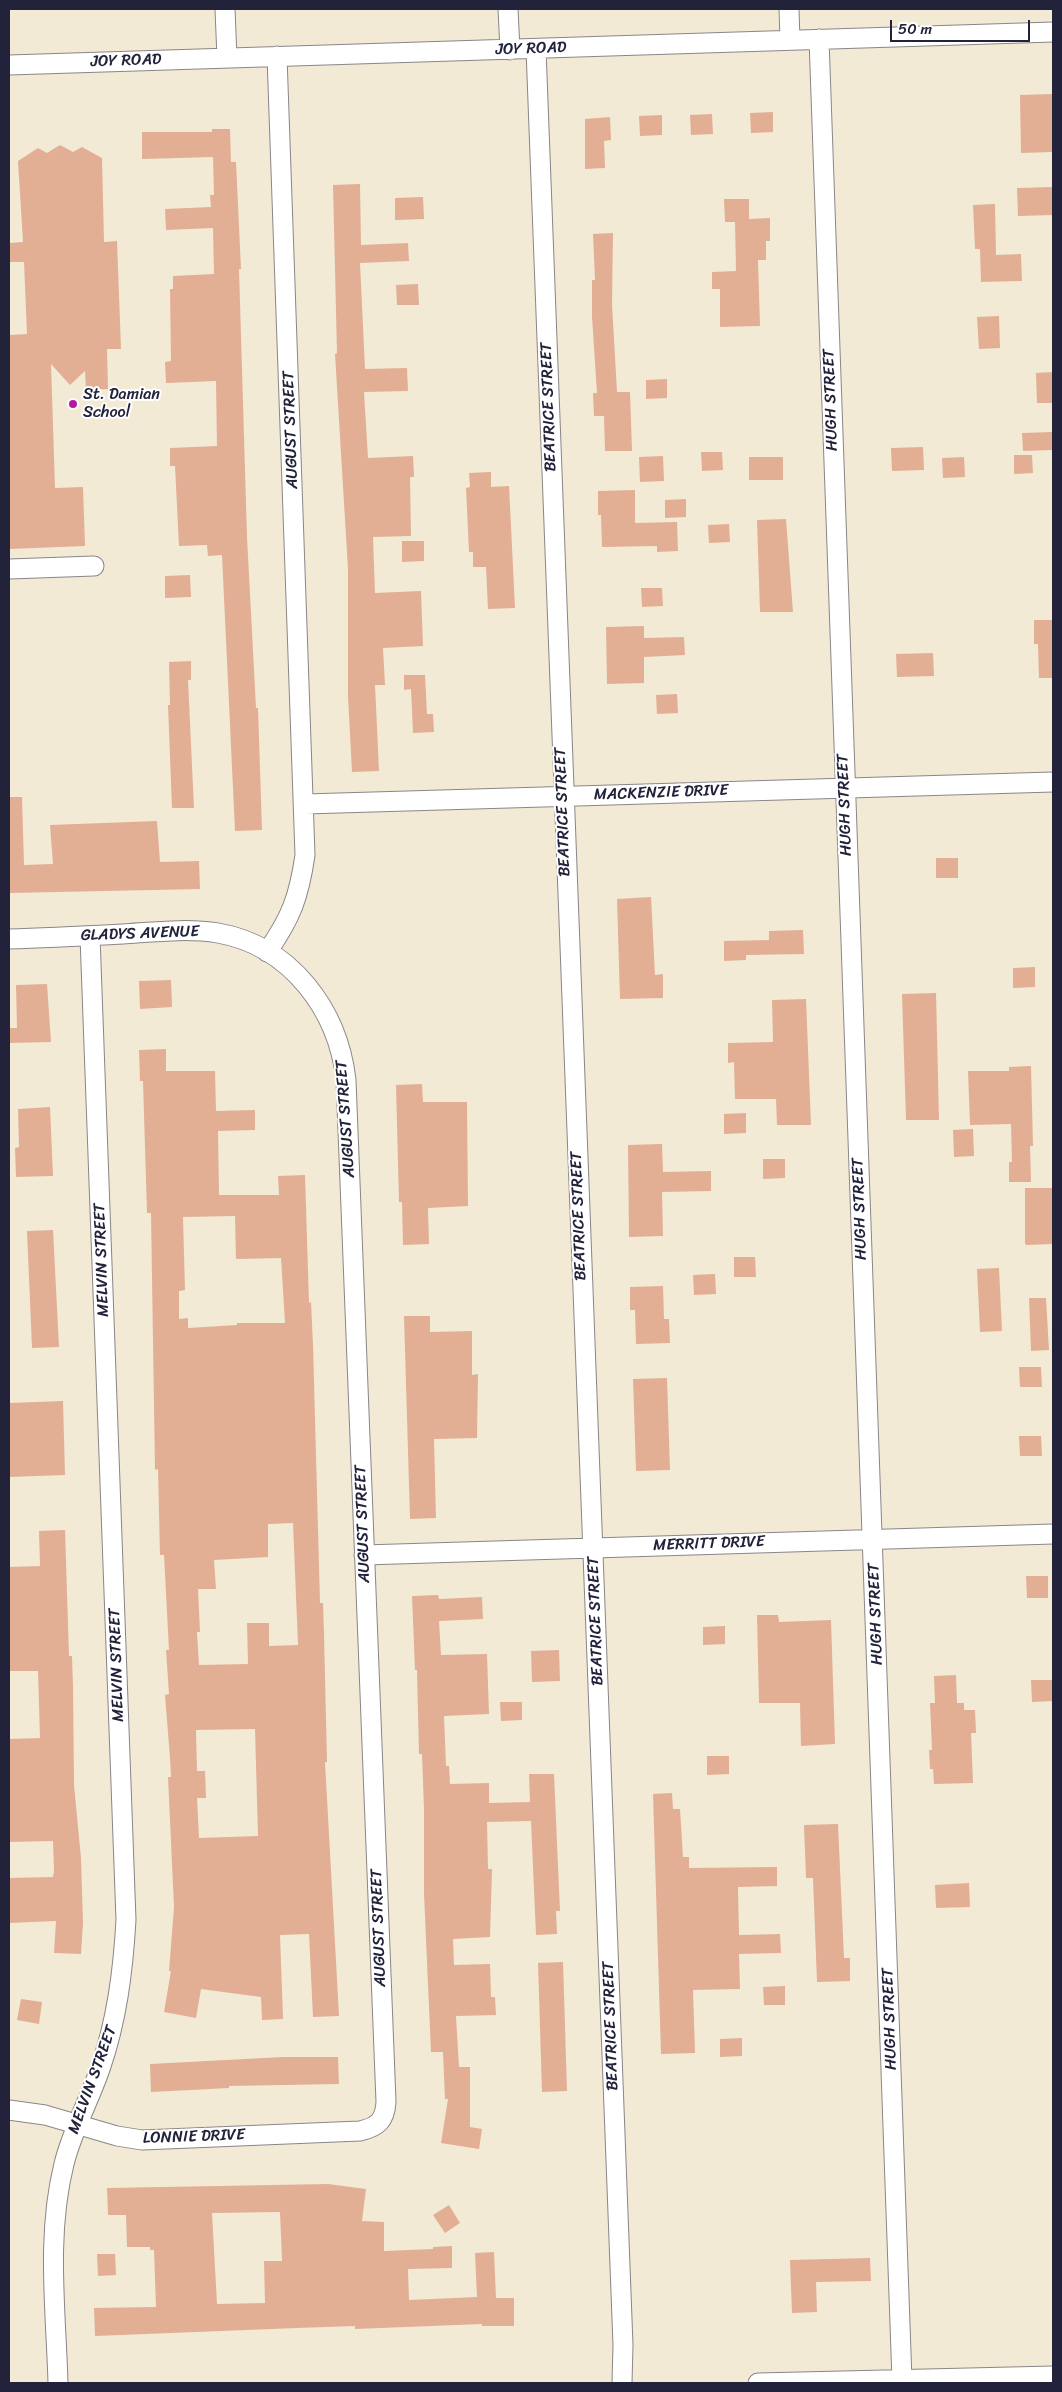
<!DOCTYPE html>
<html>
<head>
<meta charset="utf-8">
<style>
	body { margin:0 }
	#map { position:relative; width:1062px; height:2392px; overflow:hidden; background:#f2ead4; font-family:Sriracha,sans-serif }
	canvas { display:block }
	.frame { position:absolute; inset:0; border:10px solid #22223b; pointer-events:none }
	.scale { position:absolute; left:890px; top:20px; width:140px; height:22px; box-sizing:border-box; border:2px solid #22223b; border-top:0; padding-left:6px; font-size:15px; line-height:18px; white-space:nowrap; color:#22223b; -webkit-text-stroke:4px #fff; paint-order:stroke }
</style>
</head>
<body>
<div id="map">
<canvas width="1062" height="2392"></canvas>
<div class="frame"></div>
<div class="scale">50 m</div>
</div>
<script>
const ctx = document.querySelector('canvas').getContext('2d');
ctx.lineJoin = 'round';
function fill(path, color) { ctx.fillStyle = color; ctx.fill(path, 'evenodd'); }
function trace(path, color, width, dash) { ctx.strokeStyle = color; ctx.lineWidth = width; ctx.lineCap = dash ? 'butt' : 'round'; ctx.setLineDash(dash || []); ctx.stroke(path); }
function write(font, color, halo, rows, align = 'center') {
  ctx.font = font + ' Sriracha,sans-serif'; ctx.lineWidth = 4; ctx.setLineDash([]); ctx.textBaseline = 'middle'; ctx.strokeStyle = halo; ctx.fillStyle = color; for (const [text, x, y, turn = 0] of rows) {
    ctx.save(); ctx.translate(x, y); ctx.rotate((+turn || 0) * Math.PI / 180); ctx.textAlign = isNaN(turn) ? turn : align; if (halo) ctx.strokeText(text, 0, 0); ctx.fillText(text, 0, 0); ctx.restore();
  }
}
fill(new Path2D(`
	M 1053,94 L 1053,152 L 1021,153 L 1020,95 Z
	M 773,112 L 773,132 L 751,133 L 750,113 Z
	M 712,114 L 713,134 L 691,135 L 690,115 Z
	M 662,115 L 662,135 L 640,136 L 639,116 Z
	M 610,117 L 611,140 L 604,141 L 605,168 L 585,169 L 585,119 Z
	M 212,129 L 230,129 L 231,162 L 236,162 L 241,269 L 239,269 L 247,537 L 256,708 L 258,708 L 262,830 L 235,831 L 222,555 L 208,556 L 207,545 L 179,546 L 175,466 L 170,466 L 170,448 L 217,446 L 216,381 L 166,383 L 165,362 L 171,361 L 170,289 L 173,289 L 173,276 L 214,274 L 213,228 L 166,230 L 165,209 L 211,207 L 210,195 L 214,195 L 213,157 L 142,159 L 142,132 L 212,132 Z
	M 60,145 L 73,152 L 82,147 L 102,158 L 104,242 L 117,241 L 121,349 L 107,349 L 108,389 L 86,390 L 85,371 L 70,385 L 51,364 L 55,488 L 83,487 L 85,546 L 9,549 L 9,335 L 27,334 L 24,262 L 9,262 L 9,243 L 23,242 L 18,161 L 38,148 L 47,153 Z
	M 360,184 L 361,245 L 408,243 L 409,261 L 360,263 L 365,369 L 407,368 L 408,391 L 364,392 L 368,458 L 413,456 L 414,477 L 410,477 L 411,536 L 373,537 L 375,593 L 421,591 L 423,646 L 383,648 L 385,685 L 375,685 L 379,771 L 352,772 L 348,696 L 348,569 L 335,354 L 337,353 L 333,185 Z
	M 1052,187 L 1053,215 L 1018,216 L 1017,188 Z
	M 423,197 L 424,219 L 395,220 L 395,198 Z
	M 724,199 L 749,199 L 749,219 L 770,218 L 770,241 L 766,241 L 766,260 L 758,260 L 760,326 L 720,327 L 720,289 L 712,289 L 712,272 L 736,271 L 735,222 L 725,222 Z
	M 995,204 L 996,255 L 1021,254 L 1022,281 L 981,282 L 980,249 L 975,249 L 973,205 Z
	M 613,233 L 612,304 L 617,392 L 630,392 L 632,451 L 605,451 L 604,416 L 594,416 L 593,393 L 597,393 L 592,317 L 592,280 L 595,280 L 593,234 Z
	M 418,284 L 419,305 L 397,305 L 396,285 Z
	M 999,316 L 1000,348 L 979,349 L 977,317 Z
	M 1053,372 L 1053,403 L 1037,403 L 1036,373 Z
	M 667,379 L 667,398 L 646,399 L 646,380 Z
	M 1053,432 L 1053,450 L 1023,451 L 1022,433 Z
	M 923,447 L 924,470 L 892,471 L 891,448 Z
	M 701,452 L 722,452 L 723,470 L 702,471 Z
	M 1014,455 L 1032,455 L 1033,473 L 1014,474 Z
	M 663,456 L 664,481 L 640,482 L 639,457 Z
	M 749,457 L 783,457 L 783,480 L 749,480 Z
	M 964,457 L 965,477 L 943,478 L 942,458 Z
	M 491,472 L 491,487 L 509,486 L 515,608 L 488,609 L 486,567 L 473,567 L 473,552 L 469,552 L 466,488 L 470,487 L 469,473 Z
	M 635,490 L 635,523 L 677,522 L 678,551 L 657,552 L 657,546 L 602,547 L 601,515 L 598,515 L 598,491 Z
	M 686,499 L 686,517 L 665,518 L 665,500 Z
	M 786,519 L 793,612 L 760,612 L 757,520 Z
	M 729,524 L 730,542 L 709,543 L 708,525 Z
	M 402,541 L 424,541 L 424,561 L 402,562 Z
	M 190,575 L 191,597 L 165,598 L 165,576 Z
	M 641,588 L 662,588 L 663,606 L 642,607 Z
	M 1034,620 L 1053,620 L 1053,678 L 1039,678 L 1038,644 L 1034,644 Z
	M 644,626 L 644,638 L 684,637 L 685,655 L 644,657 L 644,683 L 607,684 L 606,627 Z
	M 933,653 L 934,676 L 897,677 L 896,654 Z
	M 191,661 L 191,680 L 188,680 L 194,808 L 172,808 L 168,705 L 170,705 L 169,662 Z
	M 404,675 L 425,675 L 427,714 L 433,714 L 434,732 L 413,733 L 411,689 L 404,690 Z
	M 677,694 L 678,713 L 657,714 L 656,695 Z
	M 9,797 L 22,797 L 24,865 L 53,864 L 50,825 L 157,821 L 160,862 L 199,861 L 200,889 L 9,893 Z
	M 936,858 L 958,858 L 958,878 L 936,878 Z
	M 651,897 L 655,975 L 663,974 L 663,998 L 620,999 L 617,899 Z
	M 803,930 L 804,954 L 746,955 L 746,960 L 724,961 L 724,941 L 769,940 L 769,931 Z
	M 1035,967 L 1035,987 L 1013,988 L 1013,968 Z
	M 171,980 L 172,1007 L 140,1009 L 139,981 Z
	M 47,984 L 51,1042 L 9,1043 L 9,1028 L 17,1028 L 16,985 Z
	M 936,993 L 939,1120 L 906,1120 L 902,994 Z
	M 806,999 L 811,1125 L 777,1125 L 776,1099 L 735,1099 L 734,1062 L 728,1063 L 728,1043 L 773,1042 L 772,1000 Z
	M 166,1049 L 166,1071 L 215,1071 L 216,1111 L 255,1110 L 255,1130 L 218,1131 L 219,1195 L 279,1195 L 278,1176 L 305,1175 L 309,1303 L 311,1302 L 313,1345 L 320,1603 L 323,1603 L 324,1634 L 327,1762 L 325,1762 L 339,2016 L 313,2017 L 309,1934 L 280,1935 L 283,2019 L 262,2020 L 261,1997 L 201,1989 L 196,2018 L 164,2012 L 171,1971 L 169,1971 L 174,1907 L 168,1777 L 171,1777 L 170,1758 L 165,1695 L 169,1694 L 166,1650 L 169,1650 L 164,1555 L 160,1555 L 158,1469 L 155,1470 L 151,1213 L 147,1213 L 143,1081 L 140,1081 L 139,1050 ZM 235,1216 L 236,1259 L 281,1258 L 285,1323 L 237,1323 L 237,1325 L 188,1328 L 188,1318 L 179,1319 L 179,1291 L 185,1290 L 183,1217 ZM 293,1523 L 298,1645 L 269,1646 L 269,1623 L 247,1623 L 248,1664 L 199,1665 L 197,1632 L 200,1632 L 198,1589 L 216,1589 L 214,1560 L 268,1557 L 268,1524 ZM 255,1729 L 258,1836 L 199,1838 L 197,1798 L 206,1798 L 205,1771 L 197,1771 L 196,1730 Z
	M 1031,1066 L 1033,1146 L 1030,1146 L 1031,1182 L 1009,1182 L 1009,1162 L 1012,1162 L 1011,1124 L 970,1125 L 968,1071 L 1009,1071 L 1009,1067 Z
	M 422,1084 L 423,1102 L 467,1102 L 468,1206 L 428,1208 L 429,1244 L 403,1245 L 402,1202 L 399,1202 L 396,1085 Z
	M 50,1107 L 53,1176 L 16,1177 L 15,1148 L 19,1147 L 18,1109 Z
	M 746,1113 L 746,1133 L 724,1134 L 724,1114 Z
	M 973,1129 L 974,1156 L 954,1157 L 953,1130 Z
	M 662,1144 L 663,1172 L 711,1171 L 711,1191 L 662,1192 L 663,1236 L 629,1237 L 628,1145 Z
	M 763,1159 L 785,1159 L 785,1178 L 763,1179 Z
	M 1025,1188 L 1053,1188 L 1053,1244 L 1026,1245 L 1025,1243 Z
	M 53,1230 L 59,1347 L 32,1348 L 27,1231 Z
	M 734,1257 L 755,1257 L 756,1277 L 734,1277 Z
	M 999,1268 L 1002,1331 L 980,1332 L 977,1269 Z
	M 715,1274 L 716,1294 L 694,1295 L 693,1275 Z
	M 663,1286 L 664,1319 L 669,1319 L 670,1343 L 636,1344 L 635,1310 L 630,1310 L 630,1287 Z
	M 1029,1298 L 1046,1298 L 1049,1350 L 1031,1351 Z
	M 404,1316 L 430,1316 L 430,1332 L 472,1331 L 472,1375 L 478,1374 L 477,1438 L 434,1439 L 436,1518 L 410,1519 Z
	M 1019,1367 L 1041,1367 L 1042,1387 L 1020,1387 Z
	M 667,1378 L 670,1470 L 636,1471 L 633,1379 Z
	M 63,1401 L 65,1475 L 9,1477 L 9,1403 Z
	M 1019,1436 L 1041,1436 L 1042,1456 L 1020,1456 Z
	M 65,1530 L 69,1656 L 72,1656 L 73,1686 L 74,1785 L 81,1858 L 83,1923 L 81,1954 L 54,1953 L 56,1921 L 10,1923 L 9,1900 L 9,1878 L 53,1877 L 54,1871 L 53,1841 L 9,1842 L 9,1739 L 40,1738 L 38,1671 L 9,1671 L 9,1567 L 40,1566 L 39,1531 Z
	M 1026,1576 L 1048,1576 L 1048,1598 L 1027,1598 Z
	M 438,1595 L 439,1599 L 482,1597 L 483,1619 L 439,1621 L 441,1655 L 487,1654 L 489,1714 L 444,1716 L 446,1766 L 449,1766 L 450,1784 L 489,1783 L 489,1803 L 530,1802 L 529,1774 L 554,1774 L 560,1911 L 556,1911 L 557,1934 L 536,1935 L 531,1821 L 487,1822 L 488,1869 L 492,1869 L 490,1937 L 453,1939 L 454,1965 L 490,1964 L 491,1997 L 495,1997 L 496,2015 L 456,2016 L 459,2067 L 470,2067 L 470,2127 L 482,2129 L 479,2149 L 441,2143 L 448,2099 L 445,2099 L 443,2052 L 431,2052 L 424,1894 L 424,1809 L 422,1754 L 419,1754 L 417,1670 L 415,1670 L 412,1596 Z
	M 757,1615 L 778,1615 L 779,1622 L 831,1620 L 835,1744 L 801,1746 L 800,1703 L 759,1703 Z
	M 725,1626 L 725,1644 L 703,1645 L 703,1627 Z
	M 559,1650 L 560,1681 L 532,1682 L 531,1651 Z
	M 956,1675 L 957,1703 L 964,1703 L 964,1710 L 975,1710 L 976,1733 L 971,1733 L 973,1783 L 934,1784 L 933,1769 L 930,1769 L 929,1750 L 932,1750 L 930,1703 L 935,1703 L 934,1676 Z
	M 1031,1680 L 1053,1680 L 1053,1701 L 1032,1702 Z
	M 500,1702 L 522,1702 L 522,1720 L 501,1721 Z
	M 707,1756 L 729,1756 L 729,1774 L 707,1775 Z
	M 672,1793 L 673,1809 L 680,1809 L 683,1857 L 689,1857 L 689,1868 L 777,1867 L 777,1886 L 738,1887 L 739,1935 L 780,1934 L 781,1953 L 739,1954 L 740,1989 L 693,1990 L 695,2053 L 661,2054 L 653,1794 Z
	M 838,1824 L 844,1958 L 850,1958 L 850,1981 L 817,1982 L 813,1878 L 806,1878 L 804,1825 Z
	M 969,1883 L 970,1907 L 936,1908 L 935,1885 Z
	M 563,1962 L 567,2091 L 542,2092 L 538,1963 Z
	M 785,1986 L 785,2005 L 764,2005 L 763,1987 Z
	M 21,1999 L 42,2002 L 39,2024 L 17,2020 Z
	M 742,2038 L 742,2056 L 720,2057 L 720,2039 Z
	M 283,2057 L 338,2057 L 339,2084 L 229,2086 L 229,2088 L 151,2092 L 150,2064 Z
	M 328,2184 L 366,2189 L 362,2221 L 384,2222 L 384,2251 L 433,2249 L 433,2247 L 452,2246 L 452,2268 L 408,2269 L 409,2300 L 477,2297 L 475,2253 L 494,2252 L 496,2298 L 514,2298 L 514,2326 L 482,2326 L 482,2324 L 355,2329 L 355,2326 L 297,2328 L 95,2336 L 94,2308 L 156,2307 L 154,2250 L 150,2250 L 150,2247 L 127,2247 L 126,2215 L 108,2215 L 107,2188 ZM 280,2212 L 282,2261 L 264,2261 L 265,2303 L 217,2304 L 212,2213 Z
	M 449,2205 L 460,2223 L 445,2233 L 433,2215 Z
	M 97,2254 L 115,2254 L 116,2275 L 98,2276 Z
	M 870,2258 L 871,2281 L 816,2282 L 817,2312 L 792,2313 L 790,2260 Z`), '#e2af95');
const minor = new Path2D(`
	M 225,9 L 227,58
	M 508,9 L 510,50
	M 789,9 L 790,40
	M 819,39 L 902,2380
	M 536,49 L 623,2345 L 622,2383
	M 9,65 L 1053,32
	M 9,569 L 94,566
	M 305,804 L 1053,782
	M 9,939 C 47,938 85,936 123,934 C 154,932 187,928 218,933 C 291,946 338,1010 346,1080 L 386,2102 C 385,2120 378,2127 360,2131 L 142,2140 L 117,2136 L 45,2115 L 9,2110
	M 267,952 C 291,918 299,897 305,855 L 277,56
	M 364,1555 L 1053,1534
	M 58,2383 C 56,2311 46,2236 64,2164 C 72,2131 89,2101 100,2069 C 117,2020 123,1971 126,1920 L 90,936
	M 758,2383 L 1053,2376`);
trace(minor, '#8a8688', 21);
trace(minor, '#fff', 19);
for (const [x, y, r, color] of [
	[73,404,5,"#b5179e"]
]) { const dot = new Path2D(); dot.arc(x, y, r, 0, 2 * Math.PI); ctx.fillStyle = color; ctx.fill(dot); trace(dot, '#fff', 2); }
write('16px', '#22223b', '#fff', [
	["JOY ROAD",531,49,-2],
	["JOY ROAD",126,61,-2],
	["HUGH STREET",831,400,-92],
	["BEATRICE STREET",549,407,-92],
	["AUGUST STREET",291,430,-92],
	["MACKENZIE DRIVE",661,793,-2],
	["HUGH STREET",845,805,-92],
	["BEATRICE STREET",563,812,-92],
	["GLADYS AVENUE",140,934,-2],
	["AUGUST STREET",346,1119,-94],
	["HUGH STREET",860,1209,-92],
	["BEATRICE STREET",579,1216,-92],
	["MELVIN STREET",102,1260,-92],
	["AUGUST STREET",363,1524,-92],
	["MERRITT DRIVE",709,1544,-2],
	["HUGH STREET",876,1614,-92],
	["BEATRICE STREET",596,1621,-92],
	["MELVIN STREET",117,1665,-92],
	["AUGUST STREET",379,1928,-92],
	["HUGH STREET",890,2019,-92],
	["BEATRICE STREET",611,2026,-92],
	["MELVIN STREET",93,2080,-70],
	["LONNIE DRIVE",194,2137,-2]
]);
write('16px', '#22223b', '#fff', [
	["St. Damian",83,395],
	["School",83,413]
], 'left');
</script>
</body>
</html>
